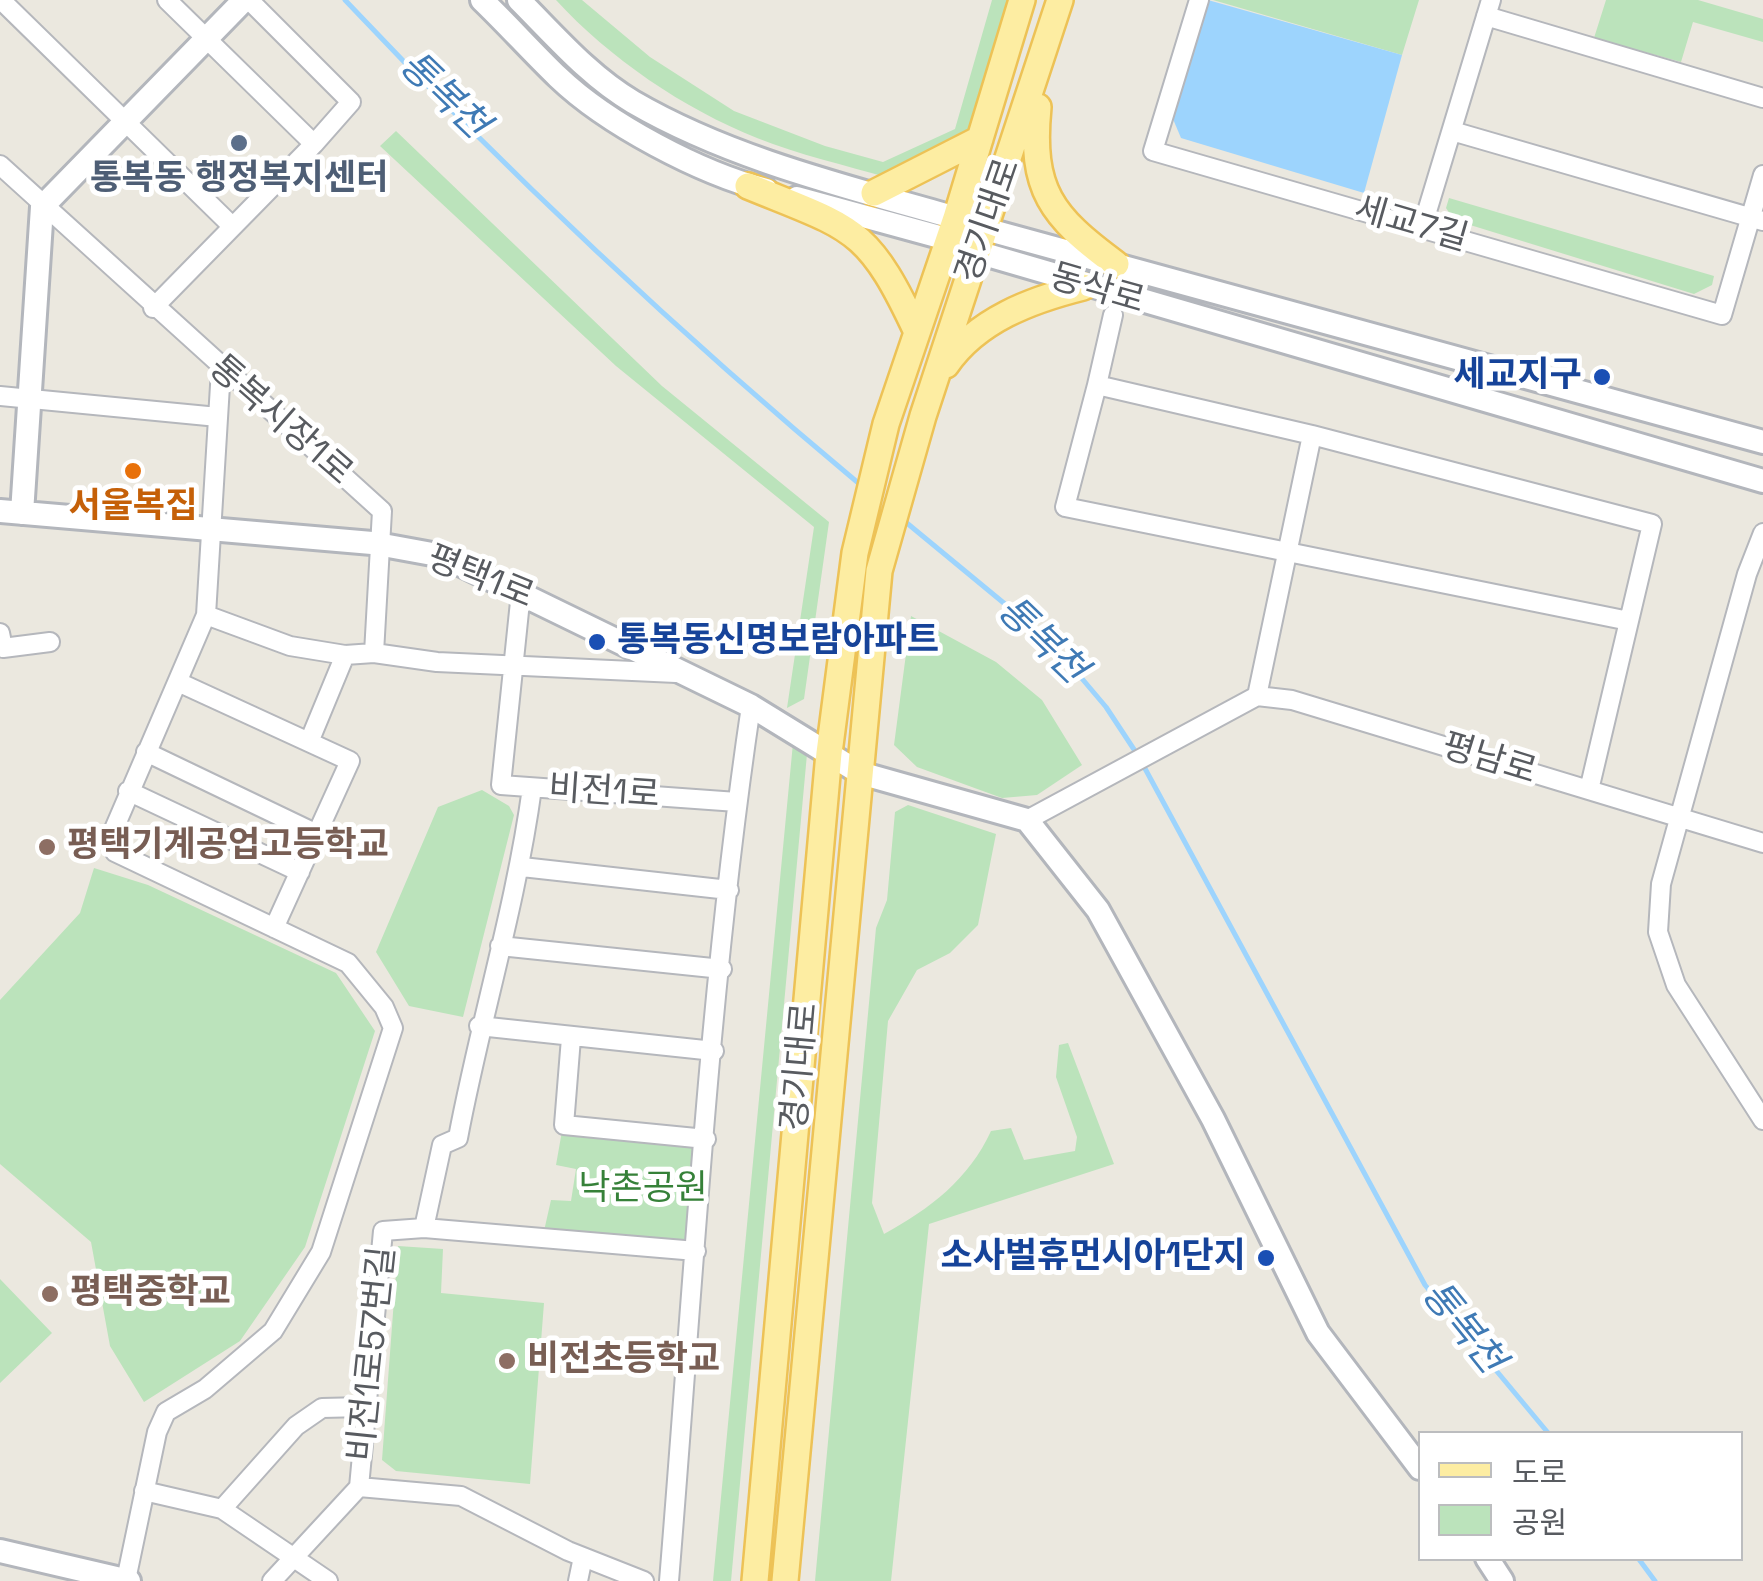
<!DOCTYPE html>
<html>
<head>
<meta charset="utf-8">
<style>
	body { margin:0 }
	#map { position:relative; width:1763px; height:1581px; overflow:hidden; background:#ebe8df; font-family:"Space Grotesk","Noto Sans KR",sans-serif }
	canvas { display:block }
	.legend { position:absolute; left:1418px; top:1431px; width:325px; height:130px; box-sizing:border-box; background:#fff; border:2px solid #bcbdbf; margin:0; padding:12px 18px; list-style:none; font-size:30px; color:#585b60 }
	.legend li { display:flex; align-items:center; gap:20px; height:50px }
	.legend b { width:50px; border:2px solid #bcbdbf }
</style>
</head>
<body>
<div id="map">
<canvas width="1763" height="1581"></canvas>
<ul class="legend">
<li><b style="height:12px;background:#fdeda2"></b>도로</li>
<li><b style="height:28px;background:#bbe3bb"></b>공원</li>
</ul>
</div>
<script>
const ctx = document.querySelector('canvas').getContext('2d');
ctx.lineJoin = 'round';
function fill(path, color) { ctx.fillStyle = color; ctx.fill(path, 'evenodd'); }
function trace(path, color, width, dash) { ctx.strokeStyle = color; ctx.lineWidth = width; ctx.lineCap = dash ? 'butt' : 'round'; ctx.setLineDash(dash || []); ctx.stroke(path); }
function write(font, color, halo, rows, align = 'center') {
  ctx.font = font + ' "Space Grotesk","Noto Sans KR",sans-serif'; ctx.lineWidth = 10; ctx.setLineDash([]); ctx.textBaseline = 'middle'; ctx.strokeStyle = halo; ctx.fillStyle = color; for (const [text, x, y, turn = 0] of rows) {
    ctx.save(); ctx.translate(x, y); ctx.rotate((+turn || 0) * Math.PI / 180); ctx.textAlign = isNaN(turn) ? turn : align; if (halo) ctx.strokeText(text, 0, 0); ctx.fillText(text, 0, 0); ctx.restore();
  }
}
fill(new Path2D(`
	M 556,0 L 582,0 L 650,57 L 734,111 L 825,146 L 883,162 L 955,129 L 992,0 L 1012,0 L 971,136 L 889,178 C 845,165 799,155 757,138 C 684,109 609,58 556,0 Z
	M 1213,0 L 1419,0 L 1402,55 Z
	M 1606,0 L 1698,0 L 1763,19 L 1763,42 L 1693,22 L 1681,62 L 1594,38 Z
	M 396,131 L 662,386 L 829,522 L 804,699 L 787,708 L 814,527 L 616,366 L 380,146 Z
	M 1449,198 L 1714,276 L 1712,285 L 1694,294 L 1454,220 L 1446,208 Z
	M 911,616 L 996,662 L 1042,700 L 1082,765 L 1037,795 L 1002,798 L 917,767 L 894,745 Z
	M 793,743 L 807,754 L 731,1581 L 713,1581 Z
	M 482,790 L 509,806 L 514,815 L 463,1017 L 409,1006 L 376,952 L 438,807 Z
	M 908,805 L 996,834 L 978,925 L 950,953 L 917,970 L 888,1021 L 872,1203 L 884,1234 C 930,1209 969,1179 991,1131 L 1011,1128 L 1024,1160 L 1075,1151 L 1077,1137 L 1056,1077 L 1059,1045 L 1068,1043 L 1114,1164 L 929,1224 L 891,1581 L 815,1581 L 876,928 L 887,900 L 895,812 Z
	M 94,868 L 148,885 L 336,973 L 375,1031 L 305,1247 L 240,1341 L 144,1402 L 110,1346 L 91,1242 L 0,1164 L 0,1000 L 80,913 Z
	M 562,1131 L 692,1142 L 700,1152 L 691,1242 L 544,1231 L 551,1200 L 571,1201 L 576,1169 L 556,1165 Z
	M 398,1246 L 443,1249 L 441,1293 L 544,1303 L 530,1484 L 396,1471 L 382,1460 Z
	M 0,1279 L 52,1333 L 0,1383 Z`), '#bbe3bb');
fill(new Path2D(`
	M 1208,0 L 1402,55 L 1364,193 L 1181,138 L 1173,119 Z`), '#9dd4fd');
trace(new Path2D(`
	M 345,0 C 507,172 682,336 863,487
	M 902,519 L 1051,642 L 1106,707 L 1137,754
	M 1142,763 L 1425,1285 L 1549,1434
	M 1638,1558 L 1655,1581`), '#9dd4fd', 5);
const street = new Path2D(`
	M 1,0 L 232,226
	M 167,0 L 314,144 L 351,102 L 249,0
	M 1199,0 L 1153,151 L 1722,315 L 1763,175
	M 1486,16 L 1763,98
	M 1452,131 L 1763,221
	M 0,165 L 382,511 L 374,653
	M 1422,228 L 1491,0
	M 153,308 L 314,144
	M 1113,315 L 1097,385 L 1312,435 L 1257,696
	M 1097,385 L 1065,507 L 1629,621 L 1652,524 L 1312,435
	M 0,396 L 218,417
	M 1763,533 L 1747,574 L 1661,884 L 1658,932 L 1676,985 L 1763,1120
	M 521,592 L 501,785 L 737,802
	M 206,615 L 290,646 L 345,655 L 374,653 L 437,662 L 676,673
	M 0,633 L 3,648 L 50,642
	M 178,682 L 350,761 L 274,928
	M 309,742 L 345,655
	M 146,752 L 317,834
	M 1589,790 L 1629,621
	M 128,791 L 300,872
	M 1027,820 L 1257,696 L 1292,700 L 1763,843
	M 522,867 L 729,890
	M 500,946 L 722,969
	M 479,1026 L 714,1051
	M 571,1038 L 564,1125 L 706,1139
	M 424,1228 L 442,1145 L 458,1138 C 480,1021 516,906 532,788
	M 359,1487 L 461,1496 L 568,1551 L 644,1581
	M 144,1491 L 222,1509 L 328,1581
	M 222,1509 L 296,1426 L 322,1408 L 364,1407
	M 126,1580 L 157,1432 L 166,1412 L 205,1389 L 273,1331 L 321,1252 L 393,1028 L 384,1007 L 348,963 L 115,852 L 111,836 L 206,615 L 221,369
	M 272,1581 L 359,1487 L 383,1231 L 424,1228 L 696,1251
	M 578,1581 L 583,1557
	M 669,1581 C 693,1290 708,995 751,706`);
const secondary = new Path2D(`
	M 482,0 C 508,25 532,52 558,77 C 607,124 700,173 766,190
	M 519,0 C 555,36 589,76 633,102 C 731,159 848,187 956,218
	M 797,198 L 947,239
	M 985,229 L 1763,442
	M 977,252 L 1763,481
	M 0,511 L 372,543 L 443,556 L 751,706 L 860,773 L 1027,820 L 1098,910 L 1213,1119 L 1318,1333 L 1420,1468
	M 22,513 L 42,207 L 244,0
	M 0,1551 L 129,1581
	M 1487,1558 L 1502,1581`);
const primary = new Path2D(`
	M 1038,107 C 1030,190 1051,216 1116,264
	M 748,186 C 853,229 867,225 917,332
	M 874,193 L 980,139
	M 946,365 C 977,320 1031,300 1083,287
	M 755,1581 L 829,753 L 855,553 L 886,424 L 956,218 L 1022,0
	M 785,1581 L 879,571 L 923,416 L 1060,0`);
trace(street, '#b5b7bc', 22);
trace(secondary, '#b3b6bc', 28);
trace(primary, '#edc256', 30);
trace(street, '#fff', 18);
trace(secondary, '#fff', 22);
trace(primary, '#fdeda2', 25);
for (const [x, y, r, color] of [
	[239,143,10,"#5c6f8a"],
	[1602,377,10,"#1a4fb4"],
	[133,471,10,"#e8710a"],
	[597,642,10,"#1a4fb4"],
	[47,847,10,"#8d6e63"],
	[1266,1258,10,"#1a4fb4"],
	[50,1294,10,"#8d6e63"],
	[507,1361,10,"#8d6e63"]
]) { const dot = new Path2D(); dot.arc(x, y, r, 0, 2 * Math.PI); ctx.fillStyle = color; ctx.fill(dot); trace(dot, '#fff', 4); }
write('bold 35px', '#4e5e75', '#fff', [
	["통복동 행정복지센터",239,180]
]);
write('35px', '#585b60', '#fff', [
	["경기대로",989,221,-71],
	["세교7길",1411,225,16],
	["동삭로",1097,290,16],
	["통복시장1로",280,421,41],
	["평택1로",480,578,22],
	["평남로",1489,760,17],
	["비전1로",604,793,4],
	["경기대로",801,1067,-85],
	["비전1로57번길",373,1354,-84]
]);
write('bold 35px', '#164399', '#fff', [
	["세교지구",1582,377],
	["통복동신명보람아파트",617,642,"left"],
	["소사벌휴먼시아1단지",1246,1258]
], 'right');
write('bold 35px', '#c56008', '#fff', [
	["서울복집",133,508]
]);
write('bold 35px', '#785e54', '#fff', [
	["평택기계공업고등학교",67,847],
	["평택중학교",70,1294],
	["비전초등학교",527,1361]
], 'left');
write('35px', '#368139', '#fff', [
	["낙촌공원",643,1190]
]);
write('italic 38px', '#3f7ab5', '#fff', [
	["통복천",443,96,44],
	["통복천",1041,641,44],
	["통복천",1462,1328,51]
]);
</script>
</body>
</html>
